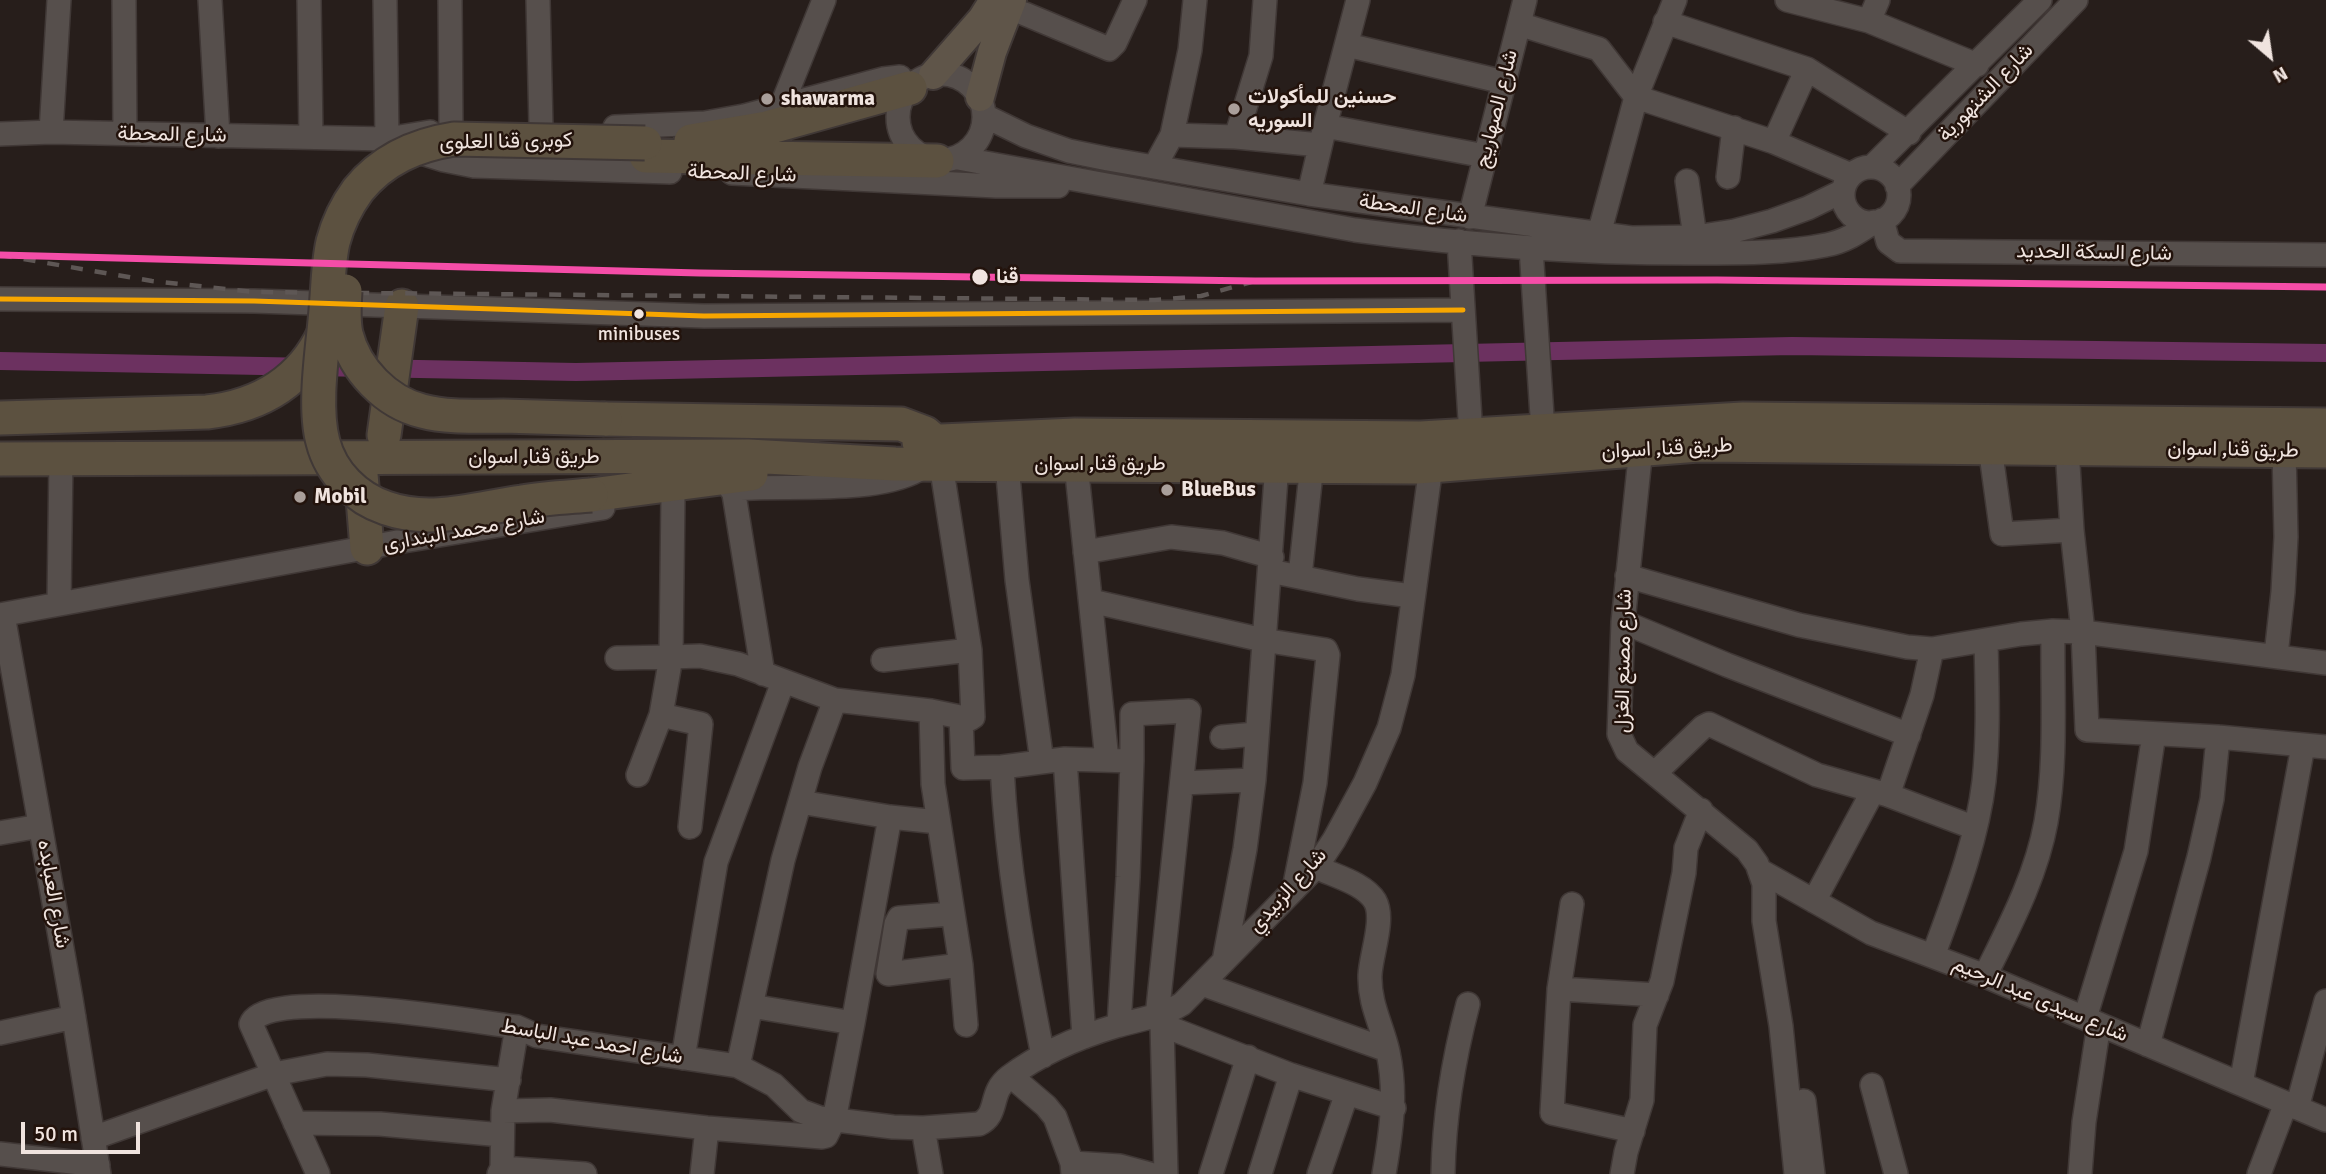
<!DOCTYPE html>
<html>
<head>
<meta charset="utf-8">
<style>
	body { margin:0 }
	#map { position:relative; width:2326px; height:1174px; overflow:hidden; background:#271e1b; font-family:Signika,sans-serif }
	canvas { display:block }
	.north { position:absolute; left:2235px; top:21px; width:70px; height:70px; -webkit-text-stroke:5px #23130c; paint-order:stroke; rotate:151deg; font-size:19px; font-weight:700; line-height:28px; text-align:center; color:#f0e4df }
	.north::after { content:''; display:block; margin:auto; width:24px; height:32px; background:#f0e4df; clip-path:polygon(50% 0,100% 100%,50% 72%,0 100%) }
	.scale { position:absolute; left:21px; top:1122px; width:119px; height:32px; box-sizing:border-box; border:4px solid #f0e4df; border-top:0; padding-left:9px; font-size:21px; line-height:24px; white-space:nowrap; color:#f0e4df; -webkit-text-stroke:5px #23130c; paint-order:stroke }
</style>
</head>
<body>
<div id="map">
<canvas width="2326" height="1174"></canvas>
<div class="north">N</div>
<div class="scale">50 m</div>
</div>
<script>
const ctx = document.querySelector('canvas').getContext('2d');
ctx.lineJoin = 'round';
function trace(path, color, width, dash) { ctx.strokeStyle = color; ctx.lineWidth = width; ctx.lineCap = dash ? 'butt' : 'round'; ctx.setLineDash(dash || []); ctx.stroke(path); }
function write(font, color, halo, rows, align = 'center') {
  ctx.font = font + ' Signika,Vazirmatn,sans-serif'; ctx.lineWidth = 5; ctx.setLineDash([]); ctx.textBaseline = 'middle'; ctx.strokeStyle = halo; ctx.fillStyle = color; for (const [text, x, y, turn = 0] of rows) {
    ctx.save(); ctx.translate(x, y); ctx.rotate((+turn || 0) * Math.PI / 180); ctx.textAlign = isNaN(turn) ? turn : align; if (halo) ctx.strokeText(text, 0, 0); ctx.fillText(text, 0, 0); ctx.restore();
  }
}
trace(new Path2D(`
	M 0,361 L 576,372 L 1792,346 L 2326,353`), '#6c3160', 18);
const minor = new Path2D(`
	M 124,0 L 125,133
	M 210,0 L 218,136
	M 309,0 L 311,137
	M 385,0 L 387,139
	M 450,0 L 451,130
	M 538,0 L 541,127
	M 1787,0 L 1869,21 L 1977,65
	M 1025,14 L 1109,49 L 1115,43 L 1135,0
	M 1869,21 L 1878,0
	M 1665,22 L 1807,69 L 1909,133
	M 1519,24 L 1599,49 L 1636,97 L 1774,142 L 1851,175
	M 1347,45 L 1504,82
	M898 117a43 43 0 1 1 86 0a43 43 0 1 1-86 0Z
	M 782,105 L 824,0
	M 985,116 L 1026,136 L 1069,151 L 1108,159 L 1309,194 L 1631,238 L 1695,237 L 1734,231 L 1772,221 L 1808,208 L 1843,191
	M 1325,126 L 1358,0
	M 615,127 L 705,123 L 744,116 L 883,79 L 900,77
	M 51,132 L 59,0
	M 0,134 L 51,132 L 387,139 L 430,132
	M 1172,135 L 1190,50 L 1195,0
	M 1236,137 L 1261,56 L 1265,0
	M 1774,142 L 1807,69
	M 412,150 L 444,160 L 474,166 L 670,172
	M 958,158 L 1355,230 C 1465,245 1577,253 1689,253 C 1734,253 1782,254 1826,245 C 1844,242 1859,232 1874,222
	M 1155,166 L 1172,135 L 1236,137 L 1320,145
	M 1872,167 L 2040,0
	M1843 195a28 28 0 1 1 56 0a28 28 0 1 1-56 0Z
	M 732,173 L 996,186 L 1058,186
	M 1728,177 L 1734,128
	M 1687,181 L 1695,237
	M 1897,186 L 2076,0
	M 1309,194 L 1325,126 L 1485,156
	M 1470,217 L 1525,0
	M 1882,220 L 1888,242 L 1900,251 L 2326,255
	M 1599,234 L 1636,97 L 1675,0
	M 1459,241 L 1471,436
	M 1531,248 L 1543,431
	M 0,299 L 254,301 L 704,316 L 1463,310
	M 1990,447 L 2002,534 L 2072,530
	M 1641,448 L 1623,622 L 1619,734 L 1627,751 L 1747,850 L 1757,864 L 1764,884 L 1764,921 L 1781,1026 L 1796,1174
	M 2067,448 L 2072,530 L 2083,632 L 2087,730 L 2218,737 L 2326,747
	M 1007,464 L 1017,580 L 1042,762
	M 1076,464 L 1107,760
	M 733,488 L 763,674
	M 731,489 C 785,484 871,495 918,470
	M 673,496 L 671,657 L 700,656 L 738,664 L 835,700 L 931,711 L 970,719 L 973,717 L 970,650 L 941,464
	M 1085,552 L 1171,537 L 1223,543 L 1272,557
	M 1270,571 L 1358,589 L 1412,596
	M 1300,576 L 1312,464
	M 1627,576 L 1799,625 L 1907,647 L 1932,649 L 2021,634 L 2053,631 L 2083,632 L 2326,663
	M 1091,601 L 1263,640 L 1326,650 L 1328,655 L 1315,783 L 1294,889
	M 59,604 L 61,458
	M 0,615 L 397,542 L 603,508
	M 3,615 L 71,999 L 99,1174
	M 1623,622 L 1727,665 L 1909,735
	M 2276,655 L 2283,592 L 2286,537 L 2284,450
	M 617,658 L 671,657 L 661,715 L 701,724 L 690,827
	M 883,660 L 970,650
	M 835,700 L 810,767 L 783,860 L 751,1006 L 853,1023
	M 931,711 L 933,784 L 961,965 L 966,1025
	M 961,717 L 963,768 L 1002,767
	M 1222,737 L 1256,734
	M 1065,759 L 1084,1037
	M 1132,761 L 1132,714 L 1189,711 L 1157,1017 L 1162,1025 L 1166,1174
	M 1655,773 L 1703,727 L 1709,724 L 1817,775 L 1888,795 L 1975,828
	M 638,775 L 661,715
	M 1182,783 L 1254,780
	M 1888,795 L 1922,695 L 1932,649
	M 800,802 L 890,817 L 938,822
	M 0,833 L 40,826
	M 1316,867 C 1334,876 1364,883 1375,901 C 1385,919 1371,954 1370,975 C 1369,1004 1382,1025 1388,1052 C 1397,1094 1391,1133 1384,1174
	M 1759,870 L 1871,933 L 1985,976 L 2326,1120
	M 1814,901 L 1873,791
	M 1572,904 L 1559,989 L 1552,1113 L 1633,1131
	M 951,914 L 899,918 L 896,924 L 888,974 L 961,965
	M 1933,956 C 1954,899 1977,841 1984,781 C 1989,734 1987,687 1986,641
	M 1224,961 L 1245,849 L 1254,780 L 1277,464
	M 1985,976 C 2009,927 2036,877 2046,822 C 2057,760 2052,694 2053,631
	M 1202,984 L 1387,1050
	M 1559,989 L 1657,995
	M 2085,1018 L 2136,851 L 2154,734
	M 1162,1025 L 1291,1075 L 1394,1108
	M 0,1033 L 74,1017
	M 2148,1045 L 2199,857 L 2212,799 L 2218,737
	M 1043,1056 C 1024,960 1007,865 1002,767 L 1065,759 L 1132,761 L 1128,877 L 1119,1025
	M 683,1058 L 716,862 L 783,682
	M 738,1066 L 751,1006
	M 1011,1076 L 1046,1106 L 1055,1117 L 1072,1163
	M 2241,1084 L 2303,746
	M 1872,1085 L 1896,1174
	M 1804,1101 L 1813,1174
	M 2297,1108 L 2326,1001
	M 503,1111 L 550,1110 L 707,1128 L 822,1137 L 826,1136 L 834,1120 L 853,1023 L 890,817
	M 295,1123 L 380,1124 L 502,1135
	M 923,1128 L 931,1174
	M 93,1138 L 274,1074 L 327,1064 L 367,1065 L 509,1080
	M 0,1154 L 98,1165
	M 502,1168 L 585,1174
	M 318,1174 L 251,1024 C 265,985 478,1022 517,1027 L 537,1036 L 738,1066 L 774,1085 L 801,1111 L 820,1118 L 893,1127 L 923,1128 L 979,1124 C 1000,1114 988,1093 1009,1077 C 1041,1053 1079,1037 1116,1026 C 1140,1019 1161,1017 1182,1004 L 1316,867 L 1334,840 L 1365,783 L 1389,728 L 1403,675 L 1431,466
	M 499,1174 L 502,1168 L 503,1111 L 517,1027
	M 702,1174 L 707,1128
	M 1073,1174 L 1072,1163 L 1120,1166 L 1150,1174
	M 1211,1174 L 1248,1057
	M 1260,1174 L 1291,1075
	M 1319,1174 L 1347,1093
	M 1443,1174 C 1444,1115 1453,1061 1468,1004
	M 1622,1174 L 1626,1152 L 1642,1100 L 1645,1025 L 1662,981 L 1684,873 L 1686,848 L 1701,810
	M 2080,1174 L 2084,1122 L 2099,1024
	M 2259,1174 L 2286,1103`);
const major = new Path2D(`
	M 933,75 L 982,19 L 994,0
	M 980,97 L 992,52 L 1012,0`);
const highway = new Path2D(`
	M 691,141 L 767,128 L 910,88
	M 646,156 L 937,161
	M 0,418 L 207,412 C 260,406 301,382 324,333
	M 605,419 L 901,424 L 925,433 L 937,443
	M 384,435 L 402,306
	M 919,442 L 1075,435 L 1421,438 L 1743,419 L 2326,425
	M 0,459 L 748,456 L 895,464 L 1417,467 L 1698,445 L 2326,451
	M 361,474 L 367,548
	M 591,495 L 751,474`);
trace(minor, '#403836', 26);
trace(major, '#403836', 32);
trace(highway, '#403836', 37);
trace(minor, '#564f4c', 23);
trace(major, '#5f5549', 28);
trace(highway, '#5c5140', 33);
trace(new Path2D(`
	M 0,255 L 152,281 L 254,292 L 1155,300 L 1201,296 L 1255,281`), '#5e5755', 4.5, [12, 12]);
const highwayBridge = new Path2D(`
	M 345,291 C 344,305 343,320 346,334 C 355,370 386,402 422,411 C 448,418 476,416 503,416 C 537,417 571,418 605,419
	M 591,495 C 568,497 545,498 522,502 C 478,508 431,524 386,508 C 356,498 331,473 323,442 C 313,406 323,348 326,310 C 328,288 328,264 333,242 C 338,223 347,205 358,190 C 383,159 416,145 454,139 L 645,143`);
trace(highwayBridge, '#403836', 37, []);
trace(highwayBridge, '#5c5140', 33);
trace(new Path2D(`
	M 0,299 L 254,301 L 704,316 L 1463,310`), '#f7a600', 5);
trace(new Path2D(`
	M 0,255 L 700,273 L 1255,281 L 1717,280 L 2326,287`), '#f54da8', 7);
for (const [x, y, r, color] of [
	[767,99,7,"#aa9f9a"],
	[1234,109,7,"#aa9f9a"],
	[980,277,9,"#f0e4df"],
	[639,314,6,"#f0e4df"],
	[1167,490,7,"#aa9f9a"],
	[300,497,7,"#aa9f9a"]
]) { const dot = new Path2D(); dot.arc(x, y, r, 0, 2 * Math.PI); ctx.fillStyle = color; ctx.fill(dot); trace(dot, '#23130c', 2.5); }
write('19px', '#f0e4df', '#23130c', [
	["minibuses",639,335]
]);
write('21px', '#f0e4df', '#23130c', [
	["شارع الشنهورية",1986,93,-46],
	["شارع الصهاريج",1497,109,-76],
	["شارع المحطة",172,135,1],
	["كوبرى قنا العلوى",506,142,-1],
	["شارع المحطة",742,174,2],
	["شارع المحطة",1413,209,8],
	["شارع السكة الحديد",2094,253,1],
	["طريق قنا, اسوان",1667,449,-3],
	["طريق قنا, اسوان",2233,450,1],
	["طريق قنا, اسوان",534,457],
	["طريق قنا, اسوان",1100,464],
	["شارع محمد البندارى",464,531,-10],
	["شارع مصنع الغزل",1624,661,-89],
	["شارع الزبيدي",1288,891,-48],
	["شارع العبابده",53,894,80],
	["شارع سيدى عبد الرحيم",2040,1000,23],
	["شارع احمد عبد الباسط",592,1042,10]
]);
write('bold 21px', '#f0e4df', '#23130c', [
	["حسنين للمأكولات",1248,97],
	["السوريه",1248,121],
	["shawarma",781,99],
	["BlueBus",1181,490],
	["Mobil",314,497]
], 'left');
write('bold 21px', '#f0e4df', '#23130c', [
	["قنا",996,277]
], 'left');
</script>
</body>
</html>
